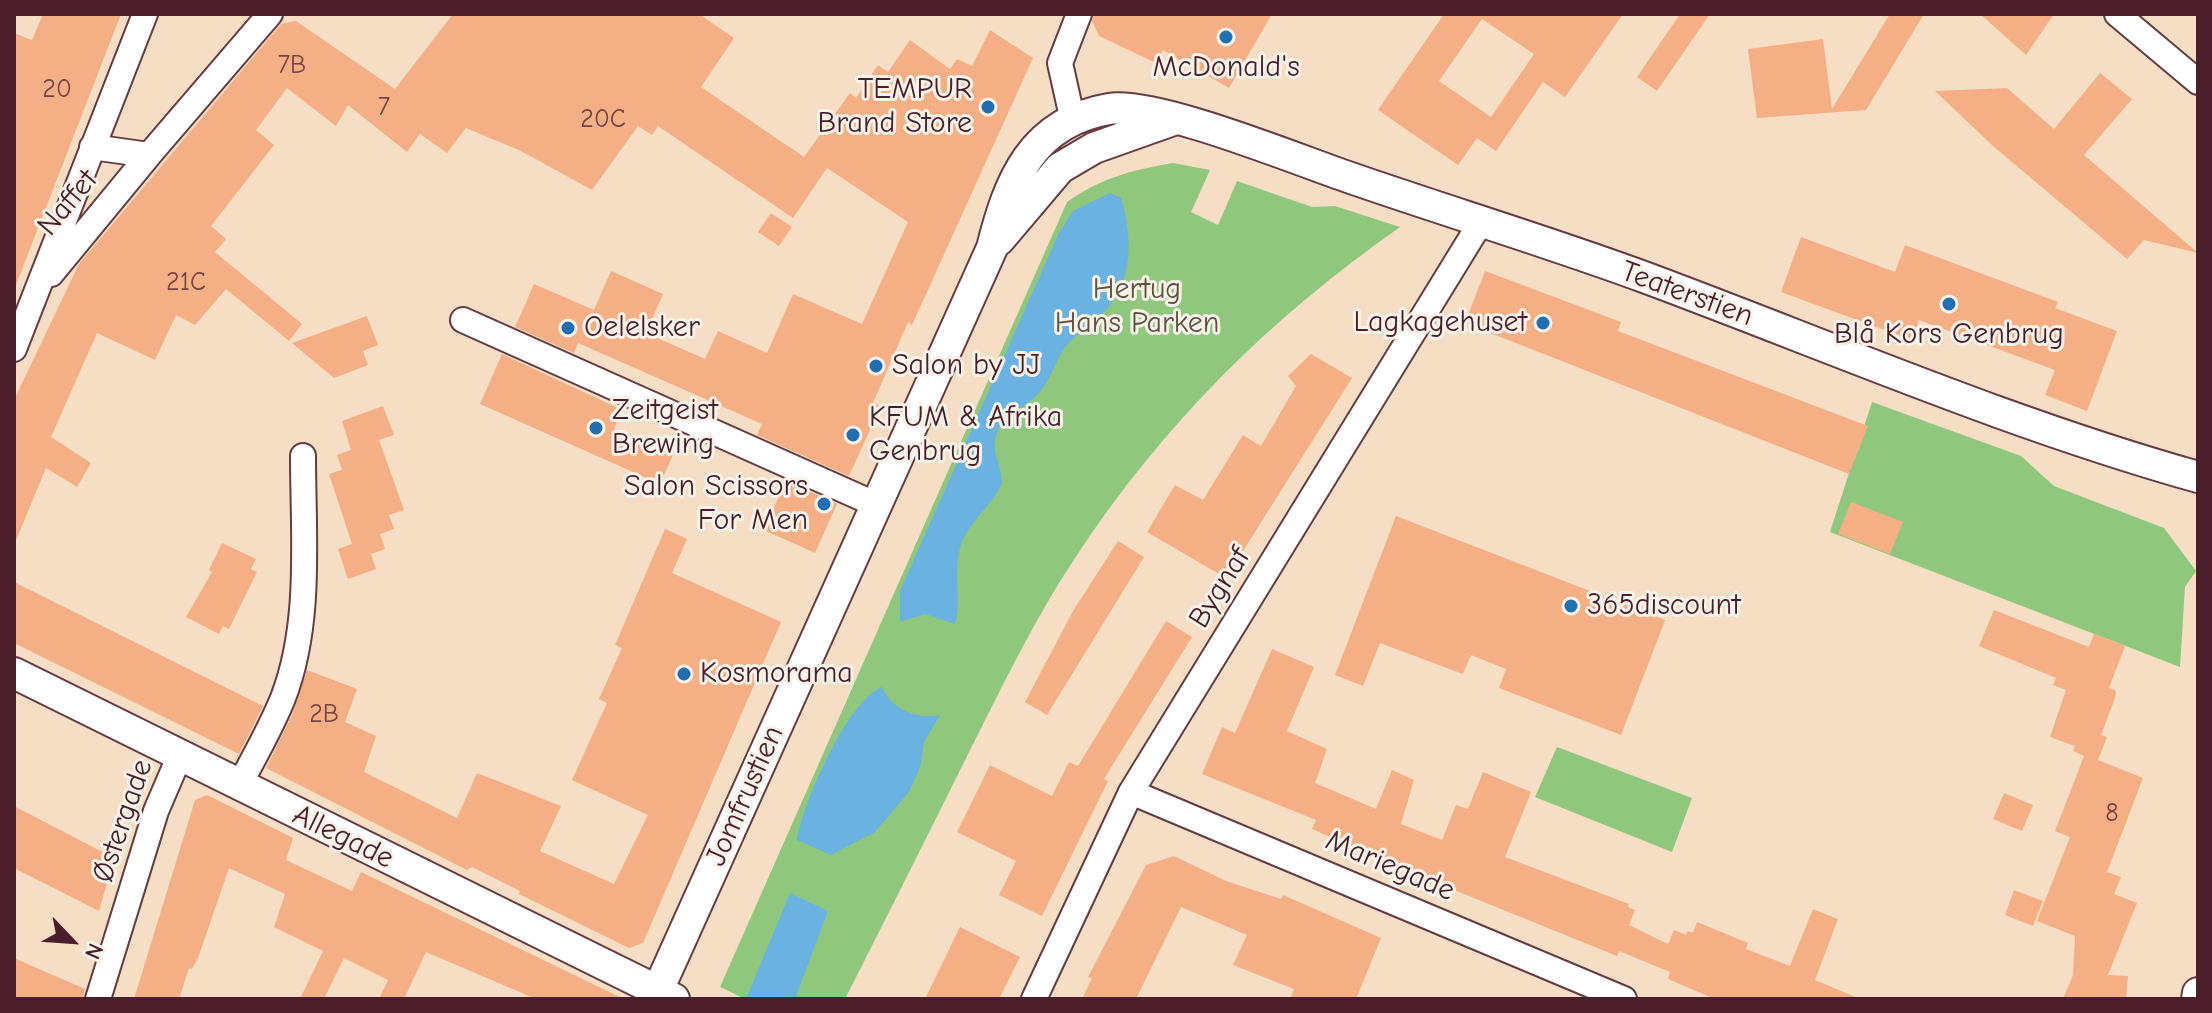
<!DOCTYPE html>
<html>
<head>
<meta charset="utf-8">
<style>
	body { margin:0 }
	#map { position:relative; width:2212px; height:1013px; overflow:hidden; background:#f5dec4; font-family:"Comic Neue",sans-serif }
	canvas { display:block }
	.frame { position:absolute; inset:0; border:16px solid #4a1f2b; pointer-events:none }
	.north { position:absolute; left:32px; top:901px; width:80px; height:80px; -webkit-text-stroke:6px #f7f3e8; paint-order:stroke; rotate:115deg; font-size:22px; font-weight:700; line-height:32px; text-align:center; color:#4a1f2b }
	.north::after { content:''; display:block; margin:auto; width:28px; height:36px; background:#4a1f2b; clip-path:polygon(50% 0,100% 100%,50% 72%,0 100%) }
</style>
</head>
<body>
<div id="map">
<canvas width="2212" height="1013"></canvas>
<div class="frame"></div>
<div class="north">N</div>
</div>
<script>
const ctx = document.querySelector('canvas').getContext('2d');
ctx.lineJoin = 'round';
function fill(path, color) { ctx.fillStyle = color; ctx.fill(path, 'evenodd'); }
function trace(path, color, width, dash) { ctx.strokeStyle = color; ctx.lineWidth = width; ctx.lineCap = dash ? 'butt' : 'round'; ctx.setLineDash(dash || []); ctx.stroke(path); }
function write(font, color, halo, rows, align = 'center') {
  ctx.font = font + ' "Comic Neue",sans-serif'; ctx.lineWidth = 6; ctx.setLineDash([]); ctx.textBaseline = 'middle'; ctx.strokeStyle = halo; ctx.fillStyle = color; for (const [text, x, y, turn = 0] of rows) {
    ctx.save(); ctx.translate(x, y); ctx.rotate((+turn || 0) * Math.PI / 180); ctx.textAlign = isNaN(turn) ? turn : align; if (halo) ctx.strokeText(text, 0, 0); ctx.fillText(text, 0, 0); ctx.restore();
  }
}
fill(new Path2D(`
	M 1173,163 L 1210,170 L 1191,212 L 1218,225 L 1237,181 L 1312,207 L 1335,206 L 1400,227 C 1269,319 1163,424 1075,558 C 1035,618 1003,685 970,750 C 929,833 887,916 845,999 L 745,999 L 720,987 L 1067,202 C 1101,178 1132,170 1173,163 Z
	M 1872,402 L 2021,456 L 2054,486 L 2164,528 L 2196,571 L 2185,587 L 2180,667 L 1830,532 Z
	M 1557,747 L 1692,798 L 1672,852 L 1535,797 Z`), '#8fc87c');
fill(new Path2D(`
	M 1110,193 L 1121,198 C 1132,234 1134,278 1107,309 C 1095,323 1078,332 1066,346 C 1055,361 1051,380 1038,394 C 1023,410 1003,412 996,436 C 991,453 1002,466 1002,483 C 991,508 968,521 960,548 C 953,573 962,599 955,624 L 925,614 L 900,622 L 900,591 L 1058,235 L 1073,211 Z
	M 882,687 C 890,709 918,720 940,715 L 924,742 L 920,768 L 908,793 L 875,832 L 831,855 L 797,840 C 803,803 847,701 882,687 Z
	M 790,893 L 828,911 L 795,999 L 746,999 Z`), '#69b2e1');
fill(new Path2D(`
	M 43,14 L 121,14 L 16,285 L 14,33 L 32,40 Z
	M 453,14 L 699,14 L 734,38 L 701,87 L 804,157 L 850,93 L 856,98 L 878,65 L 888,72 L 910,40 L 950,69 L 957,59 L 972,66 L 990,30 L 1033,58 L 912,325 L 908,322 L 873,403 L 881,406 L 849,476 L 757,435 L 762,424 L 578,343 L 574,353 L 515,327 L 534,284 L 594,310 L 611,271 L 663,294 L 646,333 L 705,359 L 718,331 L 767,353 L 793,294 L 862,324 L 908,222 L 827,168 L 793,218 L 658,126 L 652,135 L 638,126 L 592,190 L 521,151 L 466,128 L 447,153 L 420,134 L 407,152 L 348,105 L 336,126 L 287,88 L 256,130 L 274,145 L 211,226 L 226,239 L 215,252 L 302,324 L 289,341 L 226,289 L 195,325 L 176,315 L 155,360 L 97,333 L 51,437 L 91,463 L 77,487 L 46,468 L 14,545 L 14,400 L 79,264 L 281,24 L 296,21 L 395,89 Z
	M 1094,14 L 1272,14 L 1229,88 L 1163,50 L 1156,63 L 1099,36 L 1092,21 Z
	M 1444,14 L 1623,14 L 1565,97 L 1543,82 L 1496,151 L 1477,138 L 1458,165 L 1378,110 ZM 1482,19 L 1534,54 L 1491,117 L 1439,81 Z
	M 1680,14 L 1710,14 L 1657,91 L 1637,77 Z
	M 1890,14 L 1924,14 L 1866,110 L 1757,118 L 1748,49 L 1823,39 L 1832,109 Z
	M 1980,14 L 2054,14 L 2026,55 Z
	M 2100,73 L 2132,99 L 2084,155 L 2198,253 L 2144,240 L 2127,259 L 1993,146 L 1935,91 L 2007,88 L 2054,129 Z
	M 771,213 L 792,227 L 779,246 L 758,232 Z
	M 1801,237 L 1895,272 L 1905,245 L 2058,302 L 2055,308 L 2117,331 L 2087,411 L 2045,395 L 2055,370 L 1919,320 L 1912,340 L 1781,292 Z
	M 1485,271 L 1621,322 L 1618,331 L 1868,426 L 1849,474 L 1465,323 Z
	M 367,316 L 378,345 L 363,351 L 368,365 L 334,378 L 292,343 Z
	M 502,354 L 622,410 L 614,429 L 673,455 L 660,484 L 480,404 Z
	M 1311,354 L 1352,378 L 1226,578 L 1147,532 L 1175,485 L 1203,500 L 1243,435 L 1261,446 L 1296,386 L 1288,376 Z
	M 383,406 L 394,435 L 379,440 L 404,510 L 389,515 L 394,529 L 380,534 L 385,549 L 371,554 L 376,569 L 348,579 L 338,549 L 352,544 L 329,474 L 342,470 L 337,455 L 351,450 L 342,421 Z
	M 786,481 L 837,504 L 815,553 L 764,530 Z
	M 1851,502 L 1903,522 L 1890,554 L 1838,534 Z
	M 1396,516 L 1665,620 L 1621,735 L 1499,688 L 1506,669 L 1471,655 L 1463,674 L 1380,643 L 1363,686 L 1335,675 Z
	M 665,529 L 687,539 L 672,573 L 781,622 L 643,943 L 629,948 L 519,894 L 520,891 L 472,867 L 467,870 L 266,768 L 292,715 L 307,670 L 357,689 L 345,722 L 376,736 L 364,772 L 457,818 L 477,773 L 561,806 L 540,851 L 614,884 L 648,815 L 572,780 L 607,703 L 599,699 L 622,648 L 615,645 Z
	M 1118,541 L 1144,557 L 1047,715 L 1025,702 L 1073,611 Z
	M 222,543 L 256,559 L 251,569 L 257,572 L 229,629 L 223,626 L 219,634 L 186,617 L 212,572 L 209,570 Z
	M 14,582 L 263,706 L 239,754 L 14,643 Z
	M 1994,610 L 2089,647 L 2094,634 L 2125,646 L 2109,688 L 2116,691 L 2115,698 L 2101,735 L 2107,737 L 2098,760 L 2143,778 L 2107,872 L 2121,877 L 2114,894 L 2137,903 L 2108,975 L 2128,976 L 2126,999 L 2063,999 L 2073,975 L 2075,936 L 2037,921 L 2070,837 L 2055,831 L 2084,756 L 2073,751 L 2075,746 L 2050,737 L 2066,690 L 2053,685 L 2056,678 L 1979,646 Z
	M 1166,621 L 1192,637 L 1104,779 L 1108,781 L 1042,916 L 999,895 L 1016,861 L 957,832 L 990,765 L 1052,796 L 1069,762 L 1078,766 Z
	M 1272,649 L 1314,667 L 1287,731 L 1327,749 L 1315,783 L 1376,809 L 1392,770 L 1414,780 L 1401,824 L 1442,840 L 1456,805 L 1468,809 L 1483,772 L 1531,792 L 1505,857 L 1629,904 L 1628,907 L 1635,910 L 1629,925 L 1668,944 L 1674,930 L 1686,935 L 1688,931 L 1693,933 L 1697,922 L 1748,943 L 1746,949 L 1790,966 L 1813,909 L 1838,919 L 1815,980 L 1860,999 L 1715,999 L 1668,979 L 1670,972 L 1619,951 L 1617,956 L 1395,866 L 1312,829 L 1316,820 L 1202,774 L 1222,727 L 1235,733 Z
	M 2004,793 L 2033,805 L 2022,831 L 1993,819 Z
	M 207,795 L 293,838 L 286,860 L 352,891 L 361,872 L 624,999 L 536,999 L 426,952 L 404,999 L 379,999 L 388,980 L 344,958 L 324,999 L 300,999 L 323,951 L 274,927 L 285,894 L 229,868 L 198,958 L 192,969 L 189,968 L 179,999 L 134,999 L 195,800 Z
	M 14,806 L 114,858 L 99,911 L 14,868 Z
	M 1174,856 L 1226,881 L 1281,899 L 1283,895 L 1381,938 L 1356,999 L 1290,999 L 1294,989 L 1233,965 L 1247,935 L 1181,907 L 1136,999 L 1082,999 L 1092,978 L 1088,977 L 1146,865 Z
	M 2014,890 L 2043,901 L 2033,926 L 2005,915 Z
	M 960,927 L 1020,957 L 999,999 L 925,999 Z
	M 14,958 L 85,989 L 83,999 L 14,999 Z`), '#f5af85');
const minor = new Path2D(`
	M 2117,14 L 2198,82
	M 1072,117 L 1060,63 L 1079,14
	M 92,147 L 149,155 L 270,14
	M 51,274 L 149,155
	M 463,320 L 877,505
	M 14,349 L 145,14
	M 239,786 C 254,757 271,728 283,698 C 312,623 303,535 303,456
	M 1131,792 L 1624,999
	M 98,999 L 156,811 L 180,755
	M 1034,999 L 1131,792 L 1481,222`);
const tertiary = new Path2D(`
	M 999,240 L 1060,168 L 1094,148 L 1173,120
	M 14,673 L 674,999
	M 654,999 L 992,248 C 1009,180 1032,122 1109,109 C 1154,101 1298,160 1348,177 C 1446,211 1546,241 1644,277 C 1827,345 2009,424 2198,477
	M 2197,999 L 2198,993`);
trace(minor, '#643c42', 28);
trace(tertiary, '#643c42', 34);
trace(minor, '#fff', 24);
trace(tertiary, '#fff', 30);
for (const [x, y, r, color] of [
	[1226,37,8,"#1f6fb2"],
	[988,107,8,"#1f6fb2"],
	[1949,304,8,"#1f6fb2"],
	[1543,323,8,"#1f6fb2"],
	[568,328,8,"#1f6fb2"],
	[876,366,8,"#1f6fb2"],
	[596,428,8,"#1f6fb2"],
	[853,435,8,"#1f6fb2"],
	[824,504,8,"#1f6fb2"],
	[1571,606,8,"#1f6fb2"],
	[684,674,8,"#1f6fb2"]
]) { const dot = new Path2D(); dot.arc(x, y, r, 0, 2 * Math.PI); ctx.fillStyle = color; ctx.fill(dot); trace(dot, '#f7f3e8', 3); }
write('26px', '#754342', null, [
	["7B",292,66],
	["20",57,90],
	["7",384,108],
	["20C",603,120],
	["21C",186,283],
	["2B",324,715],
	["8",2112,814]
]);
write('30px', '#4a1f2b', '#f7f3e8', [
	["McDonald's",1226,68,"center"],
	["TEMPUR",972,90,"right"],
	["Brand Store",972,124,"right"],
	["Lagkagehuset",1527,323,"right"],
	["Oelelsker",584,328],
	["Blå Kors Genbrug",1949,335,"center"],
	["Salon by JJ",892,366],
	["Zeitgeist",612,411],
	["Brewing",612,445],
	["KFUM & Afrika",869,418],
	["Genbrug",869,452],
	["Salon Scissors",808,487,"right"],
	["For Men",808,521,"right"],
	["365discount",1587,606],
	["Kosmorama",700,674]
], 'left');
write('30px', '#4a1f2b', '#f7f3e8', [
	["Naffet",68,203,-50],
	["Teaterstien",1687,294,20],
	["Bygnaf",1220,588,-58],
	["Jomfrustien",745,796,-66],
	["Østergade",123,821,-71],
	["Allegade",343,837,26],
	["Mariegade",1390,866,23]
]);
write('30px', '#5f5243', '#f7f3e8', [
	["Hertug",1137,290],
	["Hans Parken",1137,324]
]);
</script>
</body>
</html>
